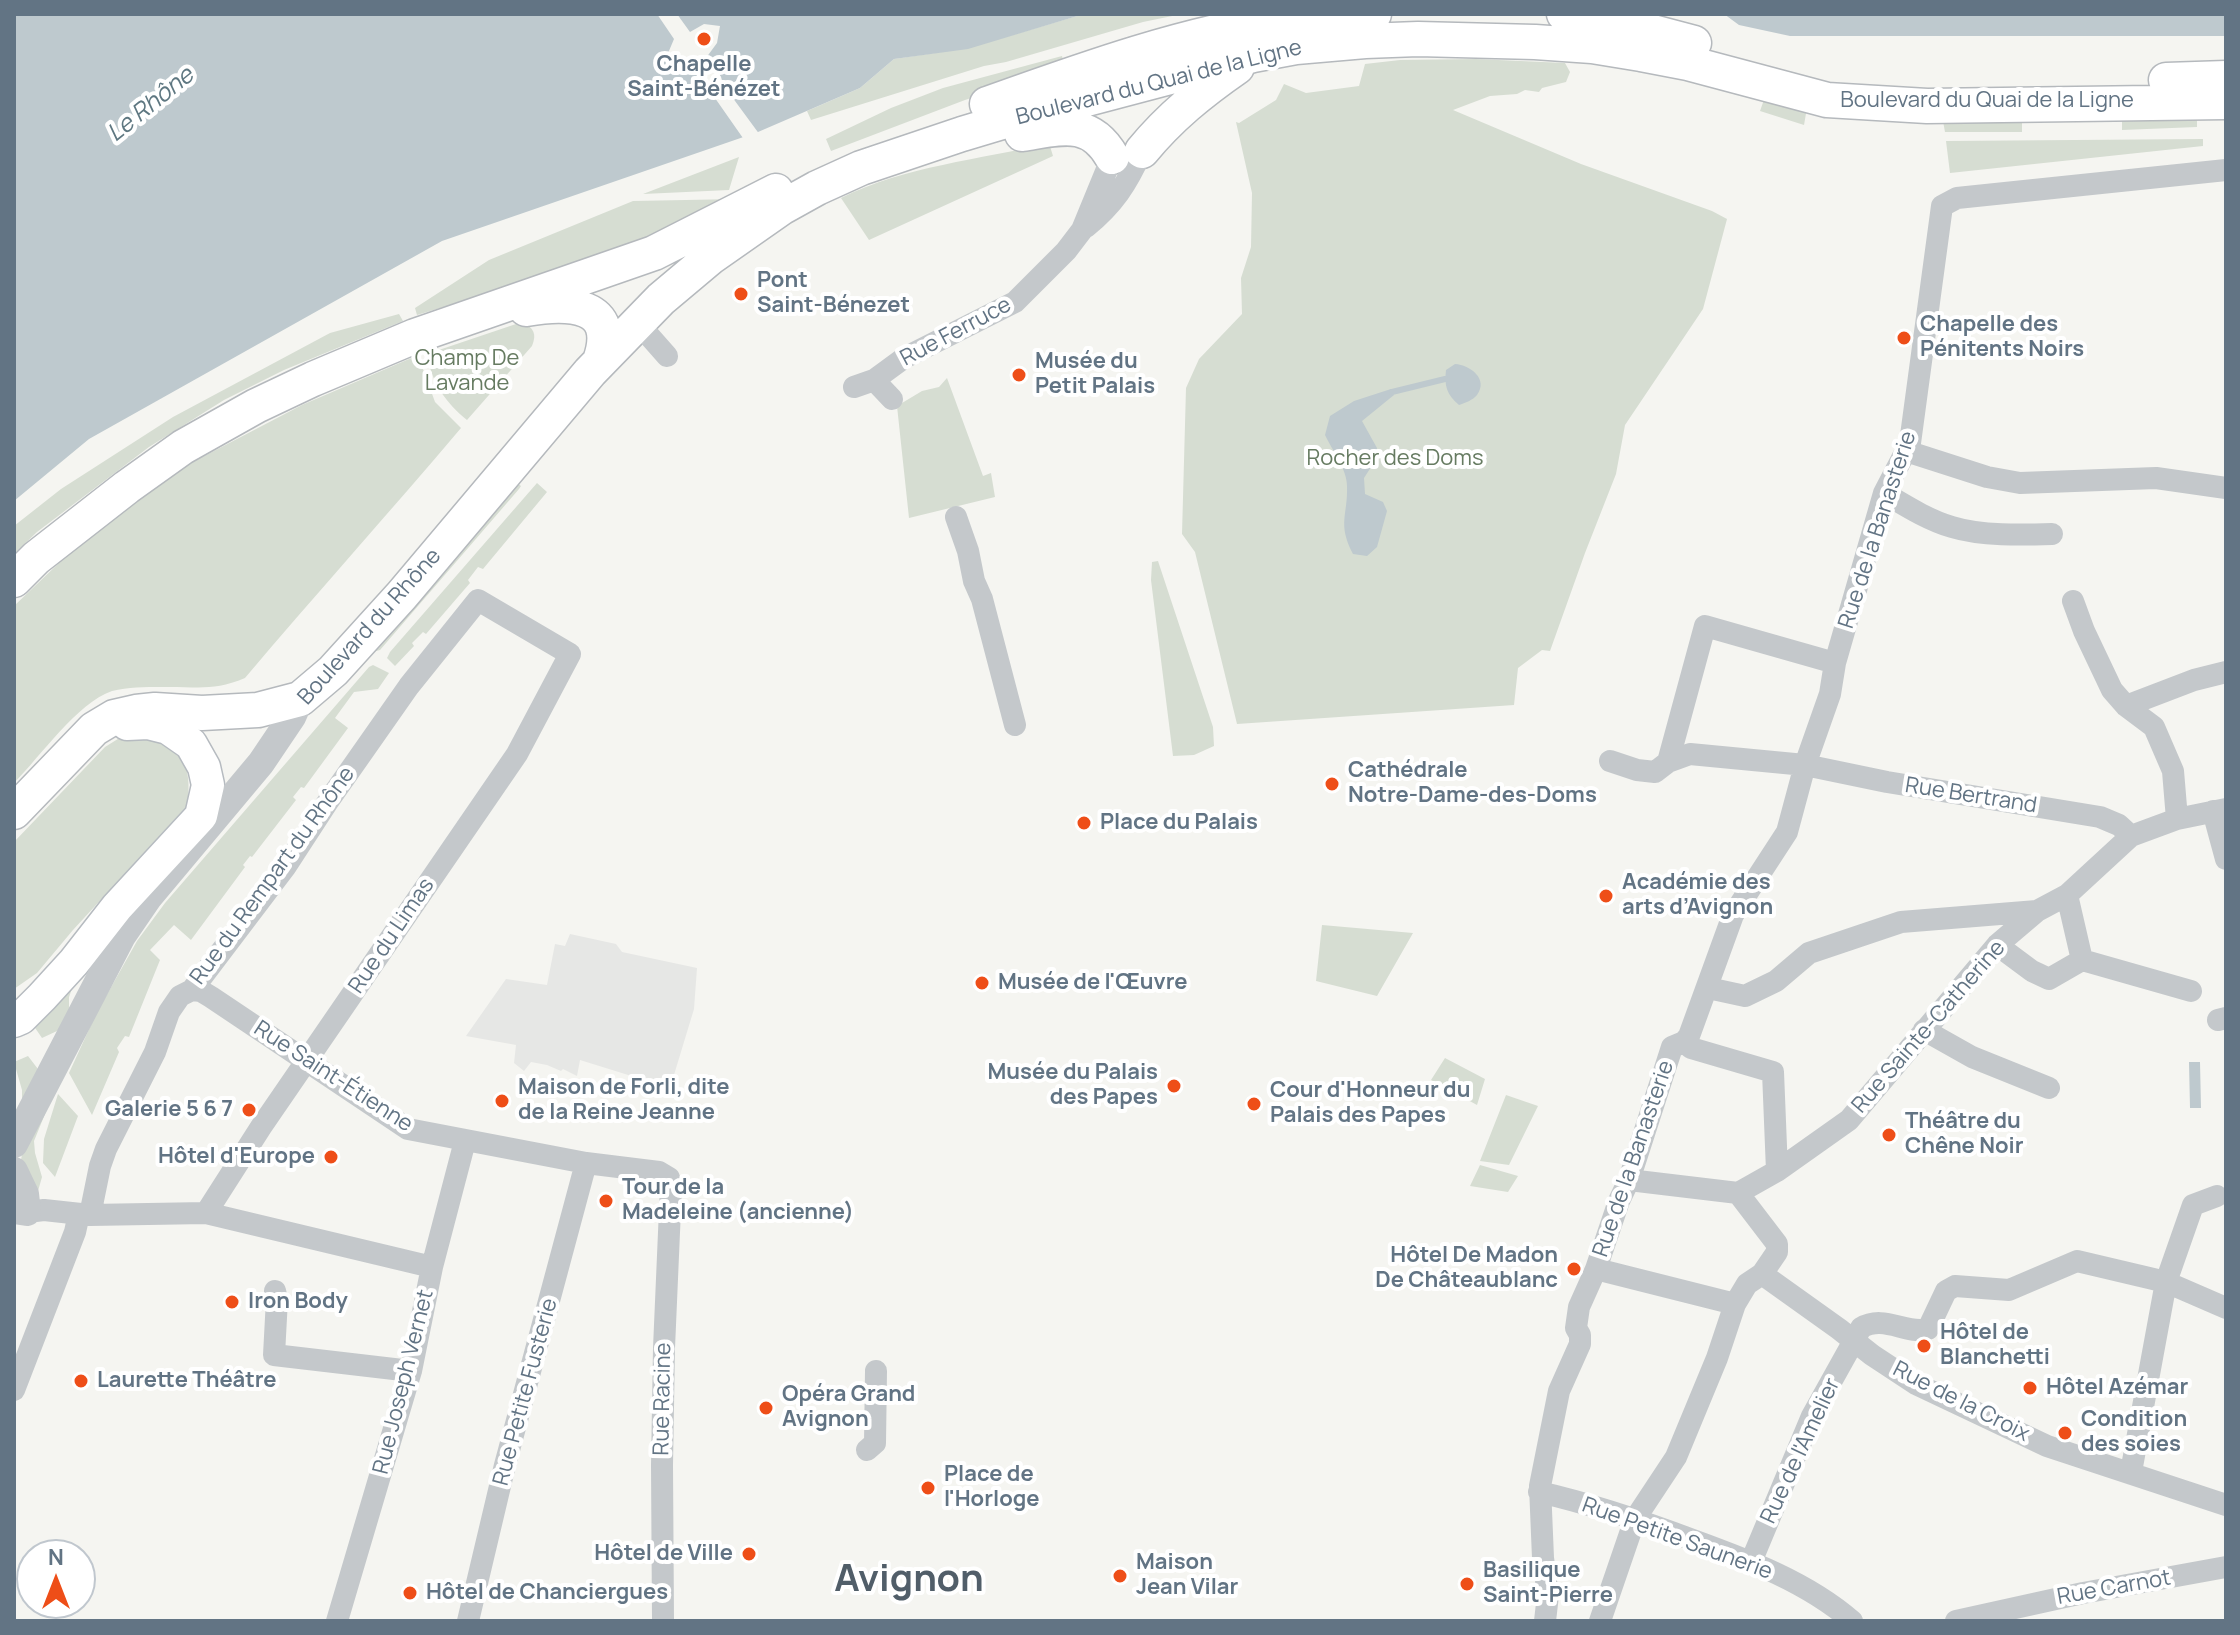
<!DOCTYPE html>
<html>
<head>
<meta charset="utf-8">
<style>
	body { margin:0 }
	#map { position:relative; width:2240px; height:1635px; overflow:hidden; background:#f5f5f1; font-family:Manrope,sans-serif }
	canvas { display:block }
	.frame { position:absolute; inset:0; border:16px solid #627484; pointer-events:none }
	.north { position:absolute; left:16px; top:1539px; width:80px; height:80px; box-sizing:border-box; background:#fff; border:2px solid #c0c7ce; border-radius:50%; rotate:0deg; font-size:22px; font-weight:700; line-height:32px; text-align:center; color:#627484 }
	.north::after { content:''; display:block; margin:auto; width:28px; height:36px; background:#ee4e18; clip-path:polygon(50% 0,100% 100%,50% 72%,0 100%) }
</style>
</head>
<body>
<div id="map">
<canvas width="2240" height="1635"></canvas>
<div class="frame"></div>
<div class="north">N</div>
</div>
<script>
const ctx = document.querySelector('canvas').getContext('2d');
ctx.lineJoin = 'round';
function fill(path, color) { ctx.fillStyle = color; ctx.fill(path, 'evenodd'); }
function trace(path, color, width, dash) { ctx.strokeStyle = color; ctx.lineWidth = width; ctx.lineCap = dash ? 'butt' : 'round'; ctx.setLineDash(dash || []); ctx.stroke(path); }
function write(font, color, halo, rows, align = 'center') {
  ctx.font = font + ' Manrope,sans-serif'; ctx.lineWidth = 8; ctx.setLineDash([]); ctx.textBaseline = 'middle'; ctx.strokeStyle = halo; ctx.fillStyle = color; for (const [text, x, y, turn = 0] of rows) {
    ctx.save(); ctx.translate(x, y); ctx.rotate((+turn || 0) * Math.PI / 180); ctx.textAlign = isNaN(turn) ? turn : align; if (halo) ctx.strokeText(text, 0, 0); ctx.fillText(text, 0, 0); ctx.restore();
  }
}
fill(new Path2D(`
	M 570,934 L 616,944 L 622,952 L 697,968 L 694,1009 L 670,1088 L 580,1060 L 577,1076 L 563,1069 L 561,1071 L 547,1065 L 531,1062 L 524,1071 L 514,1063 L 516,1045 L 466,1036 L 506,979 L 547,985 L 555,944 L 565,946 Z`), '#e6e7e5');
fill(new Path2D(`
	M 1084,14 L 1182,14 L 1143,22 L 1006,62 L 984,66 L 811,120 L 807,111 L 860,88 L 894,59 L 968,48 Z
	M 1062,56 L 1065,67 L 965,100 L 831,151 L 826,139 L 891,108 L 943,88 Z
	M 1476,59 L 1565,63 L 1570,72 L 1566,82 L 1542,88 L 1539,92 L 1525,90 L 1517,94 L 1490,96 L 1453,110 L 1581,164 L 1712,211 L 1727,219 L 1703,309 L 1625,425 L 1616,474 L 1585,553 L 1550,651 L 1542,650 L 1518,668 L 1514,705 L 1237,724 L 1195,552 L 1182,534 L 1186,388 L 1199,359 L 1242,314 L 1241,278 L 1251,247 L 1252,193 L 1236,122 L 1239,123 L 1276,100 L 1284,84 L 1306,93 L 1359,86 L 1365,64 L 1400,60 Z
	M 1766,94 L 1808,102 L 1804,125 L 1760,111 Z
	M 2155,110 L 2197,113 L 2197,127 L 2122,130 L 2122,121 Z
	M 1986,113 L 2022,122 L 2022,132 L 1945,132 L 1943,121 Z
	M 2203,139 L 2203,146 L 1950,173 L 1946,141 Z
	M 1049,143 L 1053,156 L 869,240 L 841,198 C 905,166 979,160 1049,143 Z
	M 739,157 L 729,190 L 643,194 Z
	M 738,199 L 598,260 L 417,315 L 415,308 L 489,260 L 633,201 Z
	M 399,314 L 403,321 L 284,370 L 224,400 L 149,447 L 37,532 L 14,554 L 14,526 L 61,489 L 173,417 L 330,333 Z
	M 522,322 C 534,328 537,334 532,346 L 467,420 C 446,403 431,382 427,354 Z
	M 416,356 L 419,358 L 435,402 L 461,428 C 390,512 316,594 245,678 C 212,692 195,686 161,687 C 145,687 128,687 112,691 C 77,703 40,757 14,783 L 14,606 L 60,562 L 137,500 L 191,463 L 302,405 Z
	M 947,378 L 983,476 L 991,473 L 995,497 L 909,518 L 897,406 L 922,391 L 939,387 Z
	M 515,481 L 521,486 L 519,489 L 380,650 L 365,654 Z
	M 537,483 L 547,492 L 483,569 L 478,567 L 468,580 L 470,583 L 426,634 L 423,632 L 412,643 L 414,646 L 395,666 L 387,658 L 390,652 Z
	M 1158,561 L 1213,727 L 1214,746 L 1194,755 L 1173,756 L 1151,580 L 1152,562 Z
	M 373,665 L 389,673 L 378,689 L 354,692 L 335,718 L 348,728 L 304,788 L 301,787 L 293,797 L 296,800 L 252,857 L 250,856 L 243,865 L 245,867 L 191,940 L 174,925 L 150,950 L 160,960 L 129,1037 L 125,1036 L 117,1048 L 119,1052 L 92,1115 L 69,1073 L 96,1014 L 137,941 L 165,903 L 369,667 Z
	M 144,735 C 154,739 167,743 175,749 C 190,763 190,787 187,806 L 73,930 L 37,973 L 14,989 L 14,842 L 105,747 L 121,737 Z
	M 1322,925 L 1413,933 L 1377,996 L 1316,981 Z
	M 73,986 L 69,997 L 69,1017 L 57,1031 L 42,1038 L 31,1022 Z
	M 28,1056 L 41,1073 L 22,1108 L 22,1090 L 14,1062 Z
	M 1445,1058 L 1485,1079 L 1477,1105 L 1431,1080 Z
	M 54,1092 L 34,1141 L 35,1153 L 42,1177 L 38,1191 L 21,1160 L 24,1141 Z
	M 58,1094 L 78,1116 L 55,1177 L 43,1163 L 44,1139 Z
	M 1506,1095 L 1538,1106 L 1509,1165 L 1480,1161 Z
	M 1480,1165 L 1518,1176 L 1508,1192 L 1470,1186 Z`), '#d6ddd2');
fill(new Path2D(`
	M 14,14 L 1084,14 L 968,49 L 894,59 L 860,88 L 758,132 L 442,241 L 89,439 L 14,501 Z
	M 1724,14 L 2226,14 L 2226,36 L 1790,36 L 1739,25 Z
	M 1455,364 C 1470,365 1489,379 1477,395 C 1473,400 1465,403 1459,405 C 1447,395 1444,386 1446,370 Z
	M 1391,389 L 1394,395 L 1362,421 L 1377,448 L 1375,461 L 1364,478 L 1365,494 L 1383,502 L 1387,511 L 1377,547 L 1367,556 L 1353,554 C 1337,523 1348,516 1347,486 C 1347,469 1332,450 1325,435 L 1330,416 L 1354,401 Z
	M 2189,1062 L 2200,1062 L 2201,1108 L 2190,1108 Z`), '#bec9ce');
fill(new Path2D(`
	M 657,14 L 677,14 L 690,32 L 704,24 L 720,26 L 717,43 L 706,58 L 721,77 L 724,86 L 760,135 L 745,141 L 687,58 L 666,58 L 674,39 Z`), '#f5f5f1');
trace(new Path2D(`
	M 1392,392 L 1445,379`), '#bec9ce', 6);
const secondary = new Path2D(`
	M 14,1021 L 21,1018 L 42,997 L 74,962 L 117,907 L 201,816 L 208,785 L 204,767 L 191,744 L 168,728 L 148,723 L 127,724`);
const primary = new Path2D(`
	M 1564,14 L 1622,24 L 1694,43
	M 2166,80 L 2226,78
	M 987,104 C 1085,69 1185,33 1288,18 C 1316,14 1346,15 1374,14
	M 1022,134 C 1061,128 1090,118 1112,157
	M 1142,151 C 1170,117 1201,92 1237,67
	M 526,309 C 567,302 620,302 600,361
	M 14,580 L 36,558 L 127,487 L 183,447 L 256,406 L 313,379 L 415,336 L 654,253 L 776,191
	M 14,812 L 94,729 L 114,717 L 136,712 L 155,710 L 202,713 L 258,710 L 300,699 L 333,671 L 402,595 L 590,372 L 661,299 L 711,257 L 781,208 L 817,188 L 861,168 L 962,134 L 1022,116 L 1253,55 L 1296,47 L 1365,41 L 1418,39 L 1535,42 L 1592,46 L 1641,54 L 1688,63 L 1827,100 L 1927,106 L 2226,102`);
trace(secondary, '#b6bbc0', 35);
trace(primary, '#b5b9bd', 37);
trace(new Path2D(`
	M 1086,227 C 1114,204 1127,184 1142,151
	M 637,322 L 667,356
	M 874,380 L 892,399
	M 854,387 L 874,380 L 904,358 L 1015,302 L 1066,251 L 1082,230 L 1112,157
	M 1906,451 L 1987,477 L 2020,483 L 2156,478 L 2226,488
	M 1884,493 C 1906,506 1928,520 1952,527 C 1981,536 2022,535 2052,534
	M 956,517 L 968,551 L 974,581 L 982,599 L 1015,725
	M 2073,601 L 2084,631 L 2112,690 L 2126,706 L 2154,727 L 2173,771 L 2177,819
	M 2126,706 L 2194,680 L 2226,672
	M 1610,761 L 1637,770 L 1655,772 L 1668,762 L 1690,754 L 1805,765 L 1887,782 L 2100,817 L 2119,825 L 2131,836
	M 1668,762 L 1705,626 L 1835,663
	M 2213,811 L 2226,859
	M 2067,895 L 2082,960 L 2191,991
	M 1997,945 L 2032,971 L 2049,979 L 2082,960
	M 1708,988 L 1745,996 L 1776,981 L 1809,953 L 1901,922 L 2037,911
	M 192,990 L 201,991 L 211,997 L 408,1129 L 586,1163 L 659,1172 L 669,1178 L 671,1186 L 664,1348 L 662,1465 L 663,1621
	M 2218,1020 L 2226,1018
	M 1924,1030 L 1972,1057 L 2049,1088
	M 1684,1042 L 1691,1048 L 1773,1072 L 1777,1171
	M 1629,1180 L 1738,1193 L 1777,1171 L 1849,1120 L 1997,945 L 2037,911 L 2067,895 L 2131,836 L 2177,819 L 2226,809
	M 27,1212 L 44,1210 L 90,1215 L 206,1213 L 432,1267
	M 90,1215 L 100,1166 L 106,1149 L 155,1052 L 169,1012 L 180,996 L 192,990 L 286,866 L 327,803 L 409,686 L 478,600 L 570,654 L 517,754 L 261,1127 L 206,1213
	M 1596,1269 L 1735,1304
	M 1762,1274 L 1839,1329 L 1872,1355 L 1916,1384 L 2047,1446 L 2226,1505
	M 275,1291 L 277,1299 L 274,1355 L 411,1371
	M 14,1390 L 75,1232 L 79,1214
	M 867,1450 L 875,1443 L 876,1371
	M 2131,1472 L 2166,1282 L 2226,1308
	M 1539,1492 C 1592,1504 1642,1521 1693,1540 C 1748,1560 1807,1582 1852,1621
	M 1751,1562 L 1812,1416 L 1861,1328 C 1884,1314 1906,1335 1928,1329 L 1946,1291 L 1955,1286 L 2009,1290 L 2077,1261 L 2166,1282 L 2193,1205 L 2217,1196
	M 337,1621 L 411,1371 L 432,1267 L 465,1141
	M 468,1621 L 505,1465 L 586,1163
	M 1545,1621 L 1548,1595 L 1543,1558 L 1540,1486 L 1559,1391 L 1580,1344 L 1580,1335 L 1576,1328 L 1579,1307 L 1596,1269 L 1619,1201 L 1629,1180 L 1672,1047 L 1684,1042 L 1689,1036 L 1733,915 L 1787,832 L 1805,765 L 1830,694 L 1835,663 L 1884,493 L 1910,443 L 1942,206 L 1957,198 L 2226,170
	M 1600,1621 L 1635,1519 L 1676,1457 L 1717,1358 L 1735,1304 L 1747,1284 L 1762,1274 L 1777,1252 L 1777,1244 L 1738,1193
	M 1956,1621 L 2083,1593 L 2226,1567`), '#c4c8cb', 22);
trace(new Path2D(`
	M 14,1144 L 122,936 L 148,898 L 261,763 L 292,717 L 300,699
	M 14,1171 L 25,1194 L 27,1212 L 14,1210`), '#c4c8cb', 28);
trace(secondary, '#fff', 32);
trace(primary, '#fff', 34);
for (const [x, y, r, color] of [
	[704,39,8,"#ee4e18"],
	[741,294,8,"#ee4e18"],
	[1904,338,8,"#ee4e18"],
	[1019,375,8,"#ee4e18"],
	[1332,784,8,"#ee4e18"],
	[1084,823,8,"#ee4e18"],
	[1606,896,8,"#ee4e18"],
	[982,983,8,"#ee4e18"],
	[1174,1086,8,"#ee4e18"],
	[502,1101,8,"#ee4e18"],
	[1254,1104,8,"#ee4e18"],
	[249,1110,8,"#ee4e18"],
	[1889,1135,8,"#ee4e18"],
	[331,1157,8,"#ee4e18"],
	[606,1201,8,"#ee4e18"],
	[1574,1269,8,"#ee4e18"],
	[232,1302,8,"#ee4e18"],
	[1924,1346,8,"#ee4e18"],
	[81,1381,8,"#ee4e18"],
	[2030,1388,8,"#ee4e18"],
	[766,1408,8,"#ee4e18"],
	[2065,1433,8,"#ee4e18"],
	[928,1488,8,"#ee4e18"],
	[749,1554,8,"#ee4e18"],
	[1120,1576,8,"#ee4e18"],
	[1467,1584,8,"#ee4e18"],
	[410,1593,8,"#ee4e18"]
]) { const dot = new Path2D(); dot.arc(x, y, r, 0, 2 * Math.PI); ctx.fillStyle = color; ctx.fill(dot); trace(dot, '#fff', 3); }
write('bold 22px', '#627484', '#fff', [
	["Chapelle",704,65,"center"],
	["Saint-Bénézet",704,90,"center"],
	["Pont",757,281],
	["Saint-Bénezet",757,306],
	["Chapelle des",1920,325],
	["Pénitents Noirs",1920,350],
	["Musée du",1035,362],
	["Petit Palais",1035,387],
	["Cathédrale",1348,771],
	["Notre-Dame-des-Doms",1348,796],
	["Place du Palais",1100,823],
	["Académie des",1622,883],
	["arts d’Avignon",1622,908],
	["Musée de l'Œuvre",998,983],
	["Musée du Palais",1158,1073,"right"],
	["des Papes",1158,1098,"right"],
	["Maison de Forli, dite",518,1088],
	["de la Reine Jeanne",518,1113],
	["Cour d'Honneur du",1270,1091],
	["Palais des Papes",1270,1116],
	["Galerie 5 6 7",233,1110,"right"],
	["Théâtre du",1905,1122],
	["Chêne Noir",1905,1147],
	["Hôtel d'Europe",315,1157,"right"],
	["Tour de la",622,1188],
	["Madeleine (ancienne)",622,1213],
	["Hôtel De Madon",1558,1256,"right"],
	["De Châteaublanc",1558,1281,"right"],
	["Iron Body",248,1302],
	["Hôtel de",1940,1333],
	["Blanchetti",1940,1358],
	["Laurette Théâtre",97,1381],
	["Hôtel Azémar",2046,1388],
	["Opéra Grand",782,1395],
	["Avignon",782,1420],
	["Condition",2081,1420],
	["des soies",2081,1445],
	["Place de",944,1475],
	["l'Horloge",944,1500],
	["Hôtel de Ville",733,1554,"right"],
	["Maison",1136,1563],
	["Jean Vilar",1136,1588],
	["Basilique",1483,1571],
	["Saint-Pierre",1483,1596],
	["Hôtel de Chanciergues",426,1593]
], 'left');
write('22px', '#627484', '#fff', [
	["Boulevard du Quai de la Ligne",1159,83,-14],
	["Boulevard du Quai de la Ligne",1987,101],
	["Rue Ferruce",956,332,-28],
	["Rue de la Banasterie",1878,530,-72],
	["Boulevard du Rhône",370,627,-48],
	["Rue Bertrand",1971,796,9],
	["Rue du Rempart du Rhône",273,876,-54],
	["Rue du Limas",392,936,-56],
	["Rue Sainte-Catherine",1929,1027,-49],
	["Rue Saint-Étienne",333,1077,33],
	["Rue de la Banasterie",1634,1159,-71],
	["Rue Joseph Vernet",404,1382,-76],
	["Rue Petite Fusterie",526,1392,-75],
	["Rue Racine",663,1399,-89],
	["Rue de la Croix",1961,1402,27],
	["Rue de l'Amelier",1801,1451,-65],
	["Rue Petite Saunerie",1677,1539,20],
	["Rue Carnot",2114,1588,-10]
]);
write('22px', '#667b61', '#fff', [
	["Champ De",467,359],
	["Lavande",467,384],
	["Rocher des Doms",1395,459]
]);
write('italic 24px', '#5e7781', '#fff', [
	["Le Rhône",151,105,-39]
]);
write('bold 38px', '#515e69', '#fff', [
	["Avignon",909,1580]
]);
</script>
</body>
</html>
